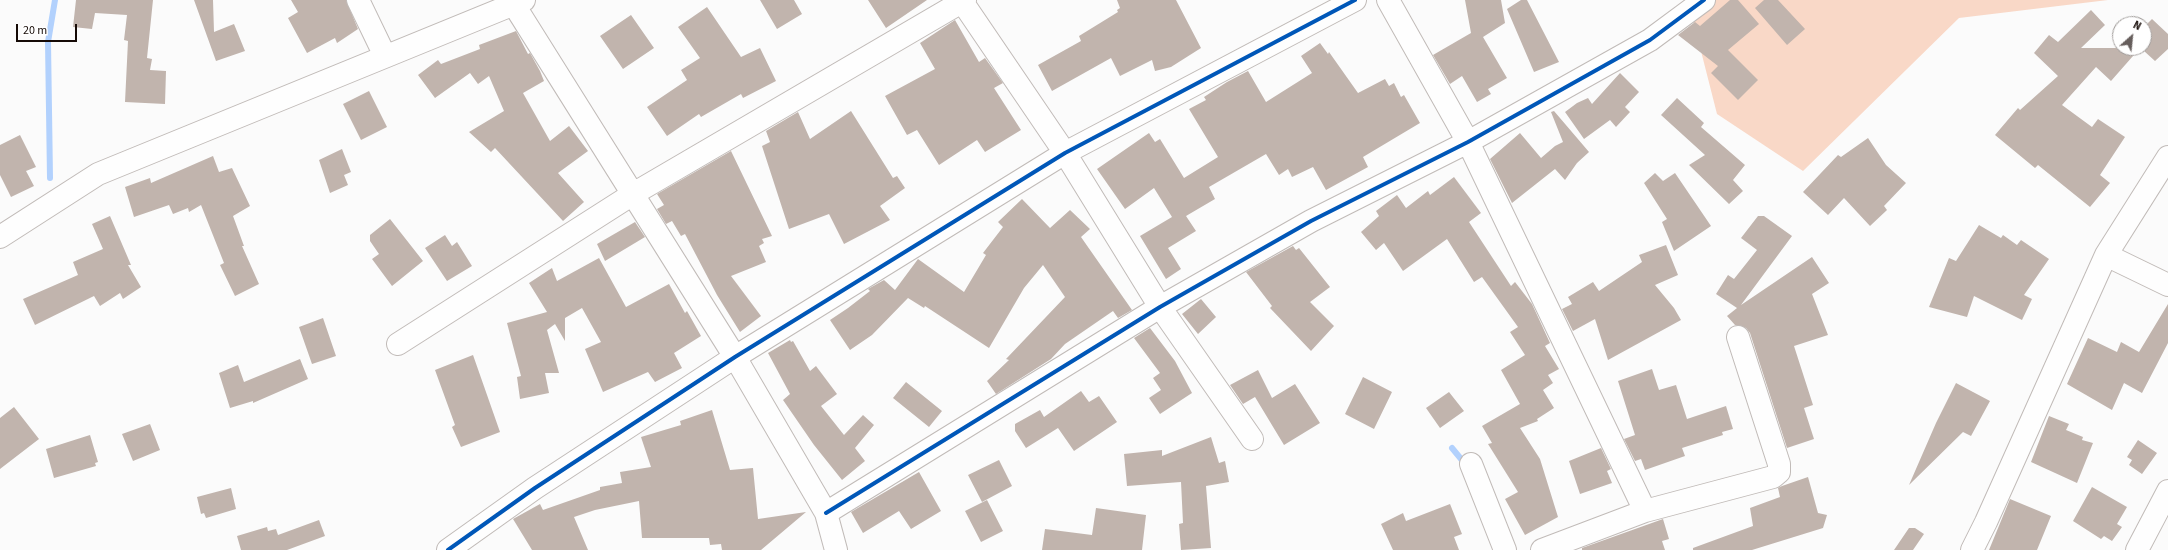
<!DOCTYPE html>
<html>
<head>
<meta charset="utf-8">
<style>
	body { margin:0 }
	#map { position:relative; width:2168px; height:550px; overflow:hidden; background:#fbfbfb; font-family:"Source Sans 3",sans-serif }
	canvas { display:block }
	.north { position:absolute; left:2112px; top:16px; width:40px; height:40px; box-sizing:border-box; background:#fff; border:1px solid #a19d9b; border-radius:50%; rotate:27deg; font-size:11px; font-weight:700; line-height:16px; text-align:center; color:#150a06 }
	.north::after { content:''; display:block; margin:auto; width:14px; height:18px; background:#665e5c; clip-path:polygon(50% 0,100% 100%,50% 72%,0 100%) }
	.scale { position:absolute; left:16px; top:24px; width:61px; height:18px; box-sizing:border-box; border:2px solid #150a06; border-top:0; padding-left:5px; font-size:12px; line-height:14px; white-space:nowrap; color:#150a06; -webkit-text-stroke:3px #fff; paint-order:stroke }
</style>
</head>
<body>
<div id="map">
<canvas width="2168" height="550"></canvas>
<div class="north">N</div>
<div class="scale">20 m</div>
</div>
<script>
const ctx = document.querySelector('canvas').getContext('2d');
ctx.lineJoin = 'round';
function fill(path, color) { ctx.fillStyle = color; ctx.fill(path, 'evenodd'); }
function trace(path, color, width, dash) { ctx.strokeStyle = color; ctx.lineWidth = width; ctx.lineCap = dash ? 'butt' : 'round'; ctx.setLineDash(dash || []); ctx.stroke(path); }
fill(new Path2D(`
	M 1688,0 L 2108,0 L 1959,18 L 1803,171 L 1717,114 Z`), '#f9d8c7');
trace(new Path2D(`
	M 50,178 L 48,42 L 55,0
	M 1452,448 L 1466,465`), '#b2d1fd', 6);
fill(new Path2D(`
	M 76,0 L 153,0 L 147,58 L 152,59 L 150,70 L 166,71 L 165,104 L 125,102 L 128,41 L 124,40 L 127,15 L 95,13 L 92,29 L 73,27 Z
	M 194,0 L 213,0 L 214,32 L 234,24 L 245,51 L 216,61 Z
	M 291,0 L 346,0 L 358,29 L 337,43 L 335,38 L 307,53 L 288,18 L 298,12 Z
	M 760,0 L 794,0 L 802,14 L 777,29 Z
	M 868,0 L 927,0 L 886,28 Z
	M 1117,0 L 1176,0 L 1201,48 L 1171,67 L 1155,71 L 1152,60 L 1120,76 L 1111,58 L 1052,91 L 1038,65 L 1081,41 L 1079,36 L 1118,12 L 1117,10 L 1120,8 Z
	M 1465,0 L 1501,0 L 1505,23 L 1483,37 L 1507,78 L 1488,89 L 1491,94 L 1477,102 L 1462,76 L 1450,84 L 1433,55 L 1471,33 Z
	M 1521,0 L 1527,0 L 1559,62 L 1534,72 L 1507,9 Z
	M 1730,0 L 1738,0 L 1759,24 L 1728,50 L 1758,80 L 1738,100 L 1711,73 L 1718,66 L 1678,35 L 1695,22 L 1700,26 Z
	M 1764,0 L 1778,0 L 1805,29 L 1787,45 L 1755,8 Z
	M 707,7 L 741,57 L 760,48 L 776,81 L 743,98 L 741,94 L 701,117 L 699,114 L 667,136 L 647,107 L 687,80 L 681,70 L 700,58 L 678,27 Z
	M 2091,10 L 2105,25 L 2081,48 L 2140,48 L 2111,81 L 2096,67 L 2062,105 L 2092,127 L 2098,119 L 2125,137 L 2100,175 L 2110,183 L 2090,207 L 2038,165 L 2035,168 L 1995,135 L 2018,108 L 2020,110 L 2058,76 L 2034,53 L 2049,35 L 2058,42 Z
	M 631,15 L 654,48 L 623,69 L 600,36 Z
	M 2152,19 L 2168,34 L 2168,49 L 2155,61 L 2144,51 L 2144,27 Z
	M 955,20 L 979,62 L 985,58 L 1003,83 L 994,88 L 1021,130 L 985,152 L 977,140 L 939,165 L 917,130 L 907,135 L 885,96 L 935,69 L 920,43 Z
	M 516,31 L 528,54 L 530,53 L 540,71 L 544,81 L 523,93 L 550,141 L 569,126 L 588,151 L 558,173 L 584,202 L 563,221 L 495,148 L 491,152 L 469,132 L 504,111 L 489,76 L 478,84 L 470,73 L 435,98 L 418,75 L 438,60 L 441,64 L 480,49 L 479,45 Z
	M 1320,43 L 1328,54 L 1329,52 L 1358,93 L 1385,79 L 1389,86 L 1394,83 L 1401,97 L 1404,95 L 1420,123 L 1363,157 L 1368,167 L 1326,190 L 1313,167 L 1292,177 L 1288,169 L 1279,175 L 1266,154 L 1209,187 L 1215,199 L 1186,216 L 1196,231 L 1168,248 L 1181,269 L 1166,279 L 1140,236 L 1172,217 L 1154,188 L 1125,209 L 1097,169 L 1149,133 L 1155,142 L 1160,139 L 1184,178 L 1218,157 L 1189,109 L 1206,100 L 1204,97 L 1227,82 L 1248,71 L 1266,102 L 1312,73 L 1301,56 Z
	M 1620,73 L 1639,92 L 1625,107 L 1630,112 L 1616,127 L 1610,120 L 1584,139 L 1565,112 L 1577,103 L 1588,98 L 1592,104 Z
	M 369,91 L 387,127 L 361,140 L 343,104 Z
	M 1677,98 L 1704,123 L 1701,127 L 1745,165 L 1733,180 L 1743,191 L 1729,204 L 1689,165 L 1705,155 L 1661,115 Z
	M 851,111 L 893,178 L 897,176 L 905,188 L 880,206 L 890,220 L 844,244 L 829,214 L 789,229 L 762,146 L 770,142 L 766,131 L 798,112 L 810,139 Z
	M 1554,111 L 1589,152 L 1577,163 L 1565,180 L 1555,169 L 1512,203 L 1490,159 L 1520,133 L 1541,158 L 1555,146 L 1563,142 L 1551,112 Z
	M 20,135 L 36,167 L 26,171 L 34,186 L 11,197 L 0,175 L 0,145 Z
	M 1868,138 L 1886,165 L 1906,183 L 1884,206 L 1887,210 L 1870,226 L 1844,198 L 1828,215 L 1803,192 L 1838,155 L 1841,157 Z
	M 342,149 L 351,172 L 344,175 L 348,185 L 330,193 L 319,160 Z
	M 731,151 L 772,236 L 762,239 L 764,243 L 759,246 L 766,262 L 731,276 L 761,316 L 740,332 L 717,295 L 685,234 L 681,236 L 672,221 L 666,224 L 657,209 L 664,205 L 657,194 Z
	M 213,156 L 219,172 L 232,168 L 250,206 L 233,216 L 244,246 L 242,246 L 259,284 L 235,296 L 220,265 L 224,263 L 201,205 L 189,212 L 188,208 L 173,214 L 169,205 L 134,217 L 125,187 L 150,178 L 151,183 Z
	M 1655,173 L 1663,181 L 1675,173 L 1711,226 L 1674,251 L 1662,222 L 1667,219 L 1644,183 Z
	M 1454,177 L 1481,213 L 1469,222 L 1511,286 L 1515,282 L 1532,304 L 1550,343 L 1545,346 L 1559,369 L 1548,375 L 1553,383 L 1543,390 L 1554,408 L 1537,419 L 1538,421 L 1520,428 L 1540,459 L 1558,517 L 1525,535 L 1505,499 L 1518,492 L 1488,444 L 1492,443 L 1482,426 L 1520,404 L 1501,370 L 1525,355 L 1510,332 L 1518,327 L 1482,277 L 1474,282 L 1447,239 L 1403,271 L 1384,243 L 1376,250 L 1361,232 L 1379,216 L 1376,211 L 1397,195 L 1406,208 L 1428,191 L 1430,195 Z
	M 1022,199 L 1050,228 L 1070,210 L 1090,229 L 1081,237 L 1132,310 L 1118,318 L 1113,311 L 1065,344 L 1051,359 L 996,394 L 987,381 L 1009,360 L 1006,359 L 1065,297 L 1043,265 L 1024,288 L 989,348 L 925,306 L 924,308 L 908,298 L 872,335 L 850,350 L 830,320 L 848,308 L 870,291 L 868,289 L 884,280 L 895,290 L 918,259 L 964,292 L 986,255 L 983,253 L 1003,227 L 998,222 Z
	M 110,216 L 131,265 L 128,265 L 141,287 L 123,299 L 120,293 L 100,306 L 94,296 L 35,325 L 23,299 L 78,275 L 73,262 L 103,249 L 92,224 Z
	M 1758,216 L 1764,216 L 1792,236 L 1741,305 L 1812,257 L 1829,283 L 1812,294 L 1828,335 L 1794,346 L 1813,405 L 1804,408 L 1814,439 L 1787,448 L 1750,333 L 1746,328 L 1735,325 L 1727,316 L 1737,308 L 1716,294 L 1728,275 L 1734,279 L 1757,250 L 1741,238 Z
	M 390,219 L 423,261 L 392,286 L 372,259 L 379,254 L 370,241 L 370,235 Z
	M 635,222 L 645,237 L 605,261 L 597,244 Z
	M 1979,225 L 2001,238 L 2003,235 L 2017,245 L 2021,240 L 2049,259 L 2024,295 L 2032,299 L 2022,320 L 1974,296 L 1967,317 L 1929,307 L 1949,258 L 1956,261 Z
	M 445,235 L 452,246 L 457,242 L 472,266 L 447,281 L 425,248 Z
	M 1666,245 L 1678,275 L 1655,285 L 1674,308 L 1681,320 L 1608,360 L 1595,319 L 1573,331 L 1562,309 L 1572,304 L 1568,297 L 1593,282 L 1599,291 L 1642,262 L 1639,255 Z
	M 1293,246 L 1296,250 L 1299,248 L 1330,287 L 1310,302 L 1334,326 L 1311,351 L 1270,308 L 1272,306 L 1246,272 Z
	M 599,258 L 626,307 L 669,284 L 685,313 L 687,311 L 701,336 L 674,353 L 682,368 L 655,382 L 648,372 L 603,392 L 585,349 L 601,342 L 582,308 L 565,318 L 565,341 L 555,324 L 547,330 L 559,373 L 545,373 L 549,393 L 520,399 L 517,377 L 521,376 L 507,323 L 547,312 L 529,283 L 552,268 L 557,281 Z
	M 1201,299 L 1216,317 L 1198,334 L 1182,314 Z
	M 2168,304 L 2168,343 L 2142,393 L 2124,383 L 2112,410 L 2067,384 L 2088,338 L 2117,352 L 2121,342 L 2139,352 Z
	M 323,318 L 336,356 L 312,364 L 299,327 Z
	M 1150,328 L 1175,361 L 1192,393 L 1160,414 L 1149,398 L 1161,390 L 1153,378 L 1160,373 L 1134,338 Z
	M 790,340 L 791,342 L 793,341 L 810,371 L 816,366 L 837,394 L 821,406 L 844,435 L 863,415 L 874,425 L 855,448 L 865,461 L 842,480 L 814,445 L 783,400 L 790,394 L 768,353 Z
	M 473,355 L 500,432 L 461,447 L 452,427 L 455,425 L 435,370 Z
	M 300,359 L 308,379 L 253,403 L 253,401 L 230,408 L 219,373 L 238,365 L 244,382 Z
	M 1652,369 L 1659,390 L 1676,385 L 1687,419 L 1726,406 L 1733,429 L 1722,432 L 1723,435 L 1682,448 L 1685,456 L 1645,470 L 1641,459 L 1635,461 L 1624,439 L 1635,435 L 1618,381 Z
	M 1258,370 L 1272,398 L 1295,384 L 1320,423 L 1284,445 L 1255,397 L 1243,404 L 1230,385 Z
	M 1363,377 L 1392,392 L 1374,429 L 1345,414 Z
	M 906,382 L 942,411 L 929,427 L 893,398 Z
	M 1956,383 L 1990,401 L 1971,436 L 1963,432 L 1909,485 L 1936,423 Z
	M 1081,391 L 1089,402 L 1099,396 L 1117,422 L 1074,451 L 1058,428 L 1026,448 L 1015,431 L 1015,424 L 1040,410 L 1044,417 Z
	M 1449,392 L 1464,411 L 1440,428 L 1426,408 Z
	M 14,407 L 39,439 L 0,469 L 0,418 Z
	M 712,410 L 730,470 L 753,468 L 758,519 L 806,512 L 761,550 L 722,550 L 721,544 L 710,545 L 709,538 L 642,538 L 639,501 L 595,510 L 574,517 L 588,550 L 532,550 L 513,519 L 540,504 L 543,510 L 600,490 L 600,487 L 622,483 L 620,472 L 651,467 L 641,437 L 681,425 L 680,421 Z
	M 2049,416 L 2069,424 L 2066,430 L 2083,437 L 2082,440 L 2093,443 L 2077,483 L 2031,462 Z
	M 150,424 L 160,450 L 133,461 L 122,434 Z
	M 90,435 L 98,462 L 95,463 L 96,466 L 54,478 L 46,449 Z
	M 1211,437 L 1219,463 L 1225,461 L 1229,482 L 1206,486 L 1211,548 L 1181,550 L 1179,524 L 1183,523 L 1181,482 L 1127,486 L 1124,454 L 1162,450 L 1162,456 Z
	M 2138,440 L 2157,453 L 2142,474 L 2129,465 L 2132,460 L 2127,457 Z
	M 1601,448 L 1611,469 L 1607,471 L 1612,483 L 1580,494 L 1569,461 Z
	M 999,460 L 1012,486 L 982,502 L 968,475 Z
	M 919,472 L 941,511 L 911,529 L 899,511 L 863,533 L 851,512 Z
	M 1808,477 L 1818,513 L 1827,515 L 1823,528 L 1752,550 L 1693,550 L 1693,548 L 1753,526 L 1750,508 L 1780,497 L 1778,488 L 1782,486 Z
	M 2092,487 L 2127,507 L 2117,524 L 2122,527 L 2112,541 L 2104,536 L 2101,539 L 2073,521 Z
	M 231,488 L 236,509 L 206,518 L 204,513 L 201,514 L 197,497 Z
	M 2010,499 L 2051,516 L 2037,550 L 1989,550 Z
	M 987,500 L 1003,531 L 981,542 L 965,511 Z
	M 1450,504 L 1462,534 L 1454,537 L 1459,550 L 1393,550 L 1381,524 L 1403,513 L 1406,521 Z
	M 1096,508 L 1146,515 L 1142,550 L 1042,550 L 1045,529 L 1092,535 Z
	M 1663,519 L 1669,539 L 1662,541 L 1665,550 L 1582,550 L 1582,548 Z
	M 319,520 L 325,536 L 287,550 L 241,550 L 237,536 L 267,527 L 268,531 L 276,529 L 278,535 Z
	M 1909,528 L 1915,528 L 1924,534 L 1913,550 L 1894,550 Z`), '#c1b4ad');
const minor = new Path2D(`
	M 358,0 L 385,56
	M 511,0 L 735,357 L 826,513 L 836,550
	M 961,0 L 1065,153 L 1160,307 L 1252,439
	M 1388,0 L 1468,142 L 1645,511
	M 0,237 L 98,174 L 524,0
	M 2106,255 L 2168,285
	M 398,344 L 633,194 L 965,0
	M 1471,464 L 1505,550
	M 826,513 L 1160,307 L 1311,221 L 1468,142 L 1650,40 L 1704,0
	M 448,550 L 535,488 L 735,357 L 1065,153 L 1355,0
	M 1542,550 L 1645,511 L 1773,477 L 1779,472 L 1779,464 L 1738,337
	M 1972,550 L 1986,522 L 2106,255 L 2168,157
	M 2137,550 L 2168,491`);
trace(minor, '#c1bbb8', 24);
trace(minor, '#fefefe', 22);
trace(new Path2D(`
	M 826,513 L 1160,307 L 1311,221 L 1468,142 L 1650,40 L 1704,0
	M 448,550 L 535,488 L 735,357 L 1065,153 L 1355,0`), '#0057b8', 4);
</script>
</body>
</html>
